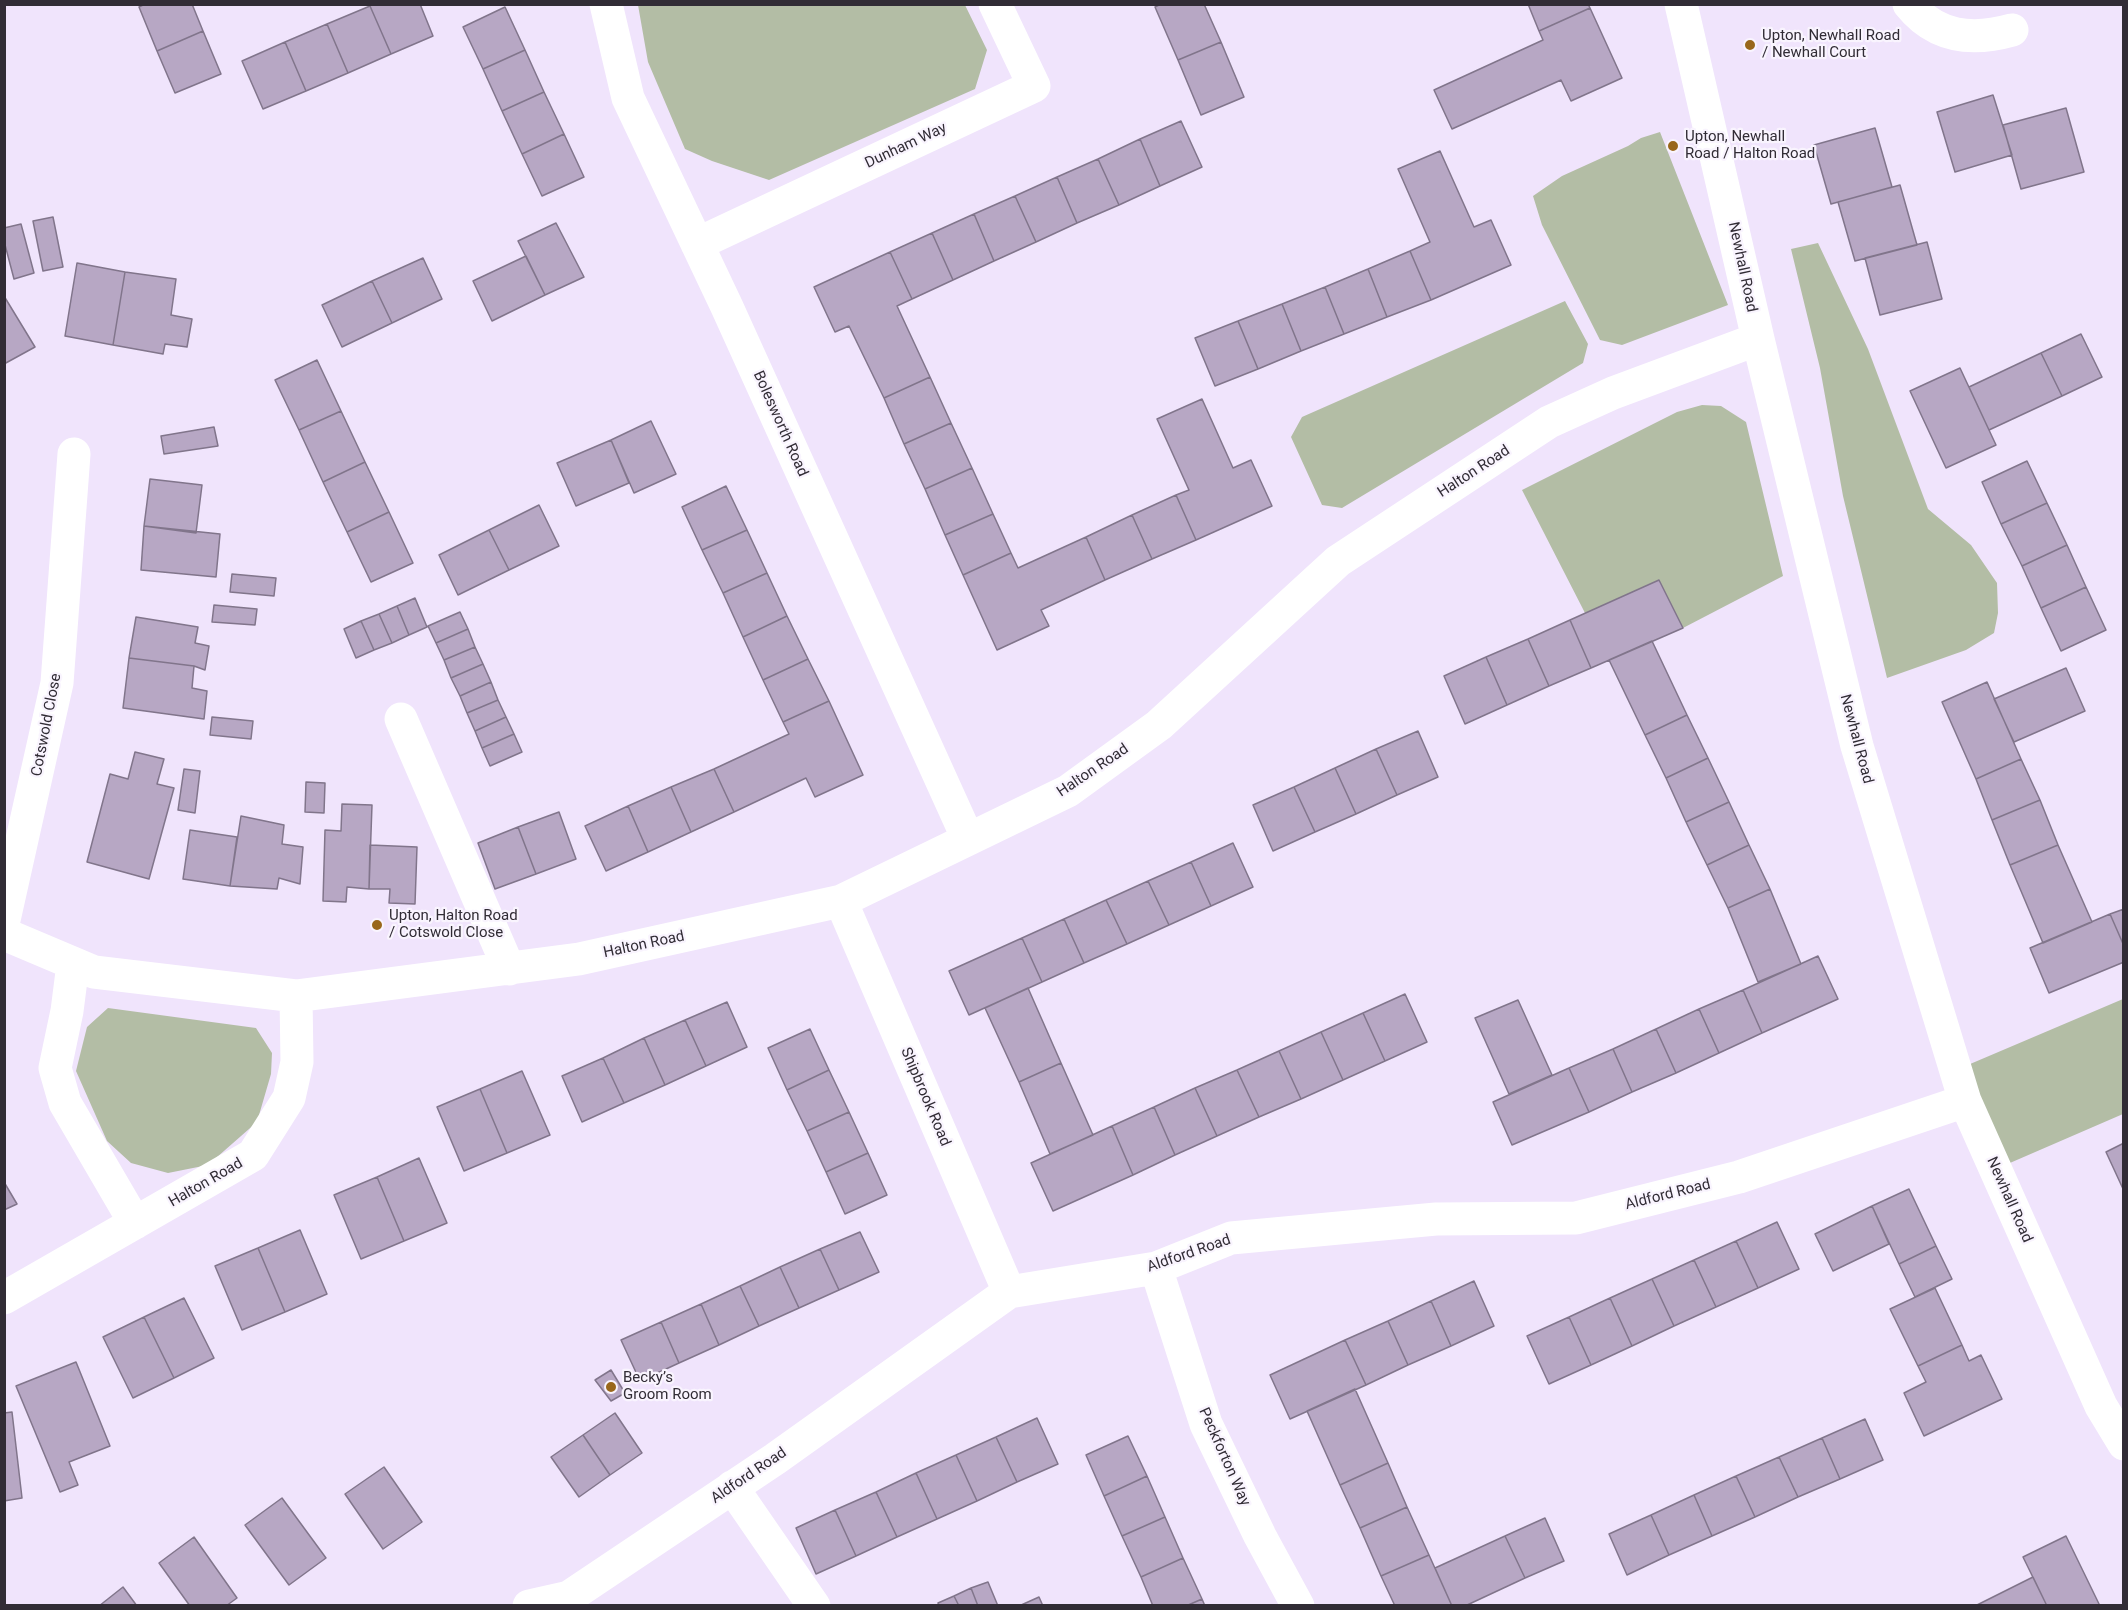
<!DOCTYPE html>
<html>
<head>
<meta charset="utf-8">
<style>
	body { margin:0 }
	#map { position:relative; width:2128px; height:1610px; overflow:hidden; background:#f0e4fc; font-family:Roboto,sans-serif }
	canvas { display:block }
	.frame { position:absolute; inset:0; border:6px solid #312c35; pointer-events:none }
</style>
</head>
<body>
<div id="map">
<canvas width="2128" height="1610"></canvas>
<div class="frame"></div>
</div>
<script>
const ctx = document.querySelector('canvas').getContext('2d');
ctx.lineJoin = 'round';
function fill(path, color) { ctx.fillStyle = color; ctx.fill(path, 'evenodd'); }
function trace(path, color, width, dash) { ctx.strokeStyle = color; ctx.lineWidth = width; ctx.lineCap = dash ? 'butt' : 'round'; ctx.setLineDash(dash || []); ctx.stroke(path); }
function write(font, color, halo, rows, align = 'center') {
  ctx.font = font + ' Roboto,sans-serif'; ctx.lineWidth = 4.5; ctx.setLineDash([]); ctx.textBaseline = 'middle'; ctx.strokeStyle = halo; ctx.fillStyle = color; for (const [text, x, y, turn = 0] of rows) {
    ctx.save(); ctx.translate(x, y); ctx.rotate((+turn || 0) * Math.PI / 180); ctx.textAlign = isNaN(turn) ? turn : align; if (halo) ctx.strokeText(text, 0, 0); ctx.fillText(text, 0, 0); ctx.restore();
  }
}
fill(new Path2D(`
	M 638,5 L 965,5 L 987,50 L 975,89 L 769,180 L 712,161 L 685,149 L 648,62 Z
	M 1660,132 L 1728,305 L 1622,345 L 1600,340 L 1542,225 L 1533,196 L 1562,176 L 1628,146 L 1641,138 Z
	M 1818,243 L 1868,349 L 1928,509 L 1971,545 L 1997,583 L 1998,613 L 1994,633 L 1966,650 L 1887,678 L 1843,496 L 1820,368 L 1791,249 Z
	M 1565,301 L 1588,344 L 1583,363 L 1342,508 L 1322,505 L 1291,437 L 1302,417 Z
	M 1702,405 L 1721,406 L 1746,422 L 1783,576 L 1683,628 L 1659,581 L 1585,613 L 1522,490 L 1677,412 Z
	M 2123,999 L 2123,1114 L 1996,1169 L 1956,1070 Z
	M 108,1008 L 256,1028 L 272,1053 L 271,1074 L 257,1122 L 208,1165 L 168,1173 L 131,1163 L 107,1141 L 76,1071 L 87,1027 Z`), '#b3bda5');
const building = new Path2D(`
	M 145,4 L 192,4 L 203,31 L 157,51 L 139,7 Z
	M 373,4 L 420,4 L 433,36 L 391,54 L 370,6 Z
	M 1161,4 L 1204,4 L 1221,42 L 1178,60 L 1155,7 Z
	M 1528,4 L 1588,4 L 1590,8 L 1539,31 Z
	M 370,6 L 391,54 L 348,73 L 327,24 Z
	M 505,7 L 525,50 L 483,69 L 463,27 Z
	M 1590,8 L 1622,78 L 1571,101 L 1561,80 L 1452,129 L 1434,90 L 1543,40 L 1539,31 Z
	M 327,24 L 348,73 L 306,91 L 285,42 Z
	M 203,31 L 221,74 L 175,93 L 157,51 Z
	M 285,42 L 306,91 L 263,109 L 242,61 Z
	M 1221,42 L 1244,97 L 1201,115 L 1178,60 Z
	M 525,50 L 544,92 L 502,111 L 483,69 Z
	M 544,92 L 564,134 L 522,154 L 502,111 Z
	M 1993,95 L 2012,155 L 1955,172 L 1937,112 Z
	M 2066,108 L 2084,172 L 2021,189 L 2003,125 Z
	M 1181,121 L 1202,167 L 1160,186 L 1140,139 Z
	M 1875,128 L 1892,187 L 1831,204 L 1814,145 Z
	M 564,134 L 584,177 L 542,196 L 522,154 Z
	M 1140,139 L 1160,186 L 1119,205 L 1098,159 Z
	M 1440,151 L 1474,227 L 1491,220 L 1511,265 L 1431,300 L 1410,251 L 1430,242 L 1398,169 Z
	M 1098,159 L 1119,205 L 1077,223 L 1057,177 Z
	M 1057,177 L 1077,223 L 1036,242 L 1015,196 Z
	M 1900,185 L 1917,245 L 1855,261 L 1838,202 Z
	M 1015,196 L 1036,242 L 994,261 L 974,214 Z
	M 974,214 L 994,261 L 953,280 L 932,233 Z
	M 53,217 L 63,267 L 43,271 L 33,221 Z
	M 556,223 L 584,277 L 545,295 L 518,241 Z
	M 21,224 L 34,273 L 14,279 L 4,241 L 4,228 Z
	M 932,233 L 953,280 L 912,299 L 890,252 Z
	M 1927,242 L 1942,299 L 1880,315 L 1865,258 Z
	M 1410,251 L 1431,300 L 1387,317 L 1368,269 Z
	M 890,252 L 912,299 L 897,306 L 930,377 L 884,398 L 849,326 L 835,332 L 814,287 Z
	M 526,256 L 545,295 L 492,321 L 473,281 Z
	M 423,258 L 442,299 L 392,323 L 372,281 Z
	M 77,263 L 125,272 L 113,345 L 65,336 Z
	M 1368,269 L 1387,317 L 1344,334 L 1325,287 Z
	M 125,272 L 176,279 L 171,315 L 192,319 L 187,347 L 165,344 L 163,354 L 113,345 Z
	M 372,281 L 392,323 L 342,347 L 322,305 Z
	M 1325,287 L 1344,334 L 1301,351 L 1282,304 Z
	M 4,296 L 35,347 L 4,364 Z
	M 1282,304 L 1301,351 L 1258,369 L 1238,321 Z
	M 1238,321 L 1258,369 L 1215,386 L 1195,338 Z
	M 2081,334 L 2102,377 L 2062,396 L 2041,353 Z
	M 2041,353 L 2062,396 L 1989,430 L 1969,387 Z
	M 317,360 L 341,411 L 299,430 L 275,380 Z
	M 1960,368 L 1996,445 L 1946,468 L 1910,391 Z
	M 930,377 L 951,423 L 904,444 L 884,398 Z
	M 1202,399 L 1233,468 L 1251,460 L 1272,506 L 1196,540 L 1176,495 L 1189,490 L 1157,419 Z
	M 341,411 L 365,462 L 323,482 L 299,430 Z
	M 651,421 L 676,474 L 634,493 L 611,440 Z
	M 951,423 L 972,468 L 925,489 L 904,444 Z
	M 214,427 L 218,446 L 164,454 L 161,436 Z
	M 611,440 L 629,483 L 576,506 L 557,463 Z
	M 2027,461 L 2047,503 L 2001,524 L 1982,482 Z
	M 365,462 L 389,512 L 347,532 L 323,482 Z
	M 972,468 L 993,514 L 945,535 L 925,489 Z
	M 150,479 L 202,485 L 196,533 L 144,526 Z
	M 726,486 L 747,530 L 702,550 L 682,507 Z
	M 1176,495 L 1196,540 L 1152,559 L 1132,515 Z
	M 2047,503 L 2067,545 L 2022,566 L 2001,524 Z
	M 539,505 L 559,546 L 509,570 L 489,530 Z
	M 389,512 L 413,563 L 371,582 L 347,532 Z
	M 993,514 L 1011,553 L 963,575 L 945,535 Z
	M 1132,515 L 1152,559 L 1105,580 L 1086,537 Z
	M 144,526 L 220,534 L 216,577 L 141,570 Z
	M 489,530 L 509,570 L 458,595 L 439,555 Z
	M 747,530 L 767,573 L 723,593 L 702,550 Z
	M 1086,537 L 1105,580 L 1041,610 L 1049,626 L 997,650 L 963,575 L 1011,553 L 1018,568 Z
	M 2067,545 L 2086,587 L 2041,608 L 2022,566 Z
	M 767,573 L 787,616 L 743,637 L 723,593 Z
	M 232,574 L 276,578 L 274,596 L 230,592 Z
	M 1659,580 L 1683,628 L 1591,668 L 1570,620 Z
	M 2086,587 L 2106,630 L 2061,651 L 2041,608 Z
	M 415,598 L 427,627 L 409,635 L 397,606 Z
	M 214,605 L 257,609 L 255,625 L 212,622 Z
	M 397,606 L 409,635 L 392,643 L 379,614 Z
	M 460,612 L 468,629 L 436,643 L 428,626 Z
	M 379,614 L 392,643 L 374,650 L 361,621 Z
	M 787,616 L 808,659 L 763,680 L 743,637 Z
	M 136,617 L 198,627 L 195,643 L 209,646 L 205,670 L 194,666 L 129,658 Z
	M 1570,620 L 1591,668 L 1549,686 L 1528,639 Z
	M 361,621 L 374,650 L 356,658 L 344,629 Z
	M 468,629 L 475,647 L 444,660 L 436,643 Z
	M 1528,639 L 1549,686 L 1507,705 L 1486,657 Z
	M 1652,641 L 1687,715 L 1645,735 L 1609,660 Z
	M 475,647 L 483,664 L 451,678 L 444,660 Z
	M 1486,657 L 1507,705 L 1465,724 L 1444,676 Z
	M 129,658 L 194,666 L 192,688 L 207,691 L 204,719 L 123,708 Z
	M 808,659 L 829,701 L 783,722 L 763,680 Z
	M 483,664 L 491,682 L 460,696 L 451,678 Z
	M 2066,668 L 2085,711 L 2014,742 L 1994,699 Z
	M 491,682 L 498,700 L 467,713 L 460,696 Z
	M 1987,682 L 2021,759 L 1976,779 L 1942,702 Z
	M 498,700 L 506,717 L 475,731 L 467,713 Z
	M 829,701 L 863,775 L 815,797 L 806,778 L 734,812 L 714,769 L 789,734 L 783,722 Z
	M 1687,715 L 1708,758 L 1666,778 L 1645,735 Z
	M 212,717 L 253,721 L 251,739 L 210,735 Z
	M 506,717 L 514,734 L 482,748 L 475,731 Z
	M 1418,731 L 1438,777 L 1397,795 L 1376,749 Z
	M 514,734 L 522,752 L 490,766 L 482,748 Z
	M 1376,749 L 1397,795 L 1356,814 L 1335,768 Z
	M 135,752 L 164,759 L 157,784 L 174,788 L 149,879 L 87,862 L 110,774 L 128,779 Z
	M 1708,758 L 1729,802 L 1686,822 L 1666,778 Z
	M 2021,759 L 2040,800 L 1992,820 L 1976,779 Z
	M 1335,768 L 1356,814 L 1315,832 L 1294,787 Z
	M 184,769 L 200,771 L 195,813 L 178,810 Z
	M 714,769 L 734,812 L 691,832 L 671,787 Z
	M 306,782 L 325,783 L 324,813 L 305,812 Z
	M 671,787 L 691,832 L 648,852 L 628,806 Z
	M 1294,787 L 1315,832 L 1273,851 L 1253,805 Z
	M 2040,800 L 2058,845 L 2010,865 L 1992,820 Z
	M 1729,802 L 1749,845 L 1707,865 L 1686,822 Z
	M 342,804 L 372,805 L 369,889 L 347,887 L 346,902 L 323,901 L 325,830 L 341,831 Z
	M 628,806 L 648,852 L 606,871 L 585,826 Z
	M 559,812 L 576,859 L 536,874 L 518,827 Z
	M 241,816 L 284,825 L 282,844 L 303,847 L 300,884 L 279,878 L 277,889 L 230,886 Z
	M 518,827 L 536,874 L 495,889 L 478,843 Z
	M 190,830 L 237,837 L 230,886 L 183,879 Z
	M 1233,843 L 1253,887 L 1211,906 L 1191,862 Z
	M 370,845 L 417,847 L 415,904 L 389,903 L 390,889 L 369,889 Z
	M 1749,845 L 1770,889 L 1728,908 L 1707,865 Z
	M 2058,845 L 2092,922 L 2043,943 L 2010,865 Z
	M 1191,862 L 1211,906 L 1169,925 L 1148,881 Z
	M 1148,881 L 1169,925 L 1127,944 L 1106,900 Z
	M 1770,889 L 1801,964 L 1758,982 L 1728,908 Z
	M 1106,900 L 1127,944 L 1084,963 L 1064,919 Z
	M 2124,909 L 2124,946 L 2110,914 Z
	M 2110,914 L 2124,946 L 2124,962 L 2049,993 L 2030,948 Z
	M 1064,919 L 1084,963 L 1042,982 L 1022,938 Z
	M 1022,938 L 1042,982 L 969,1015 L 949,971 Z
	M 1818,956 L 1838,999 L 1762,1033 L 1743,990 Z
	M 1028,988 L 1061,1063 L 1019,1082 L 985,1008 Z
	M 1743,990 L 1762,1033 L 1719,1053 L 1699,1009 Z
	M 1405,994 L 1427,1042 L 1385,1061 L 1363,1013 Z
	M 1518,1000 L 1552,1075 L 1509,1094 L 1475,1018 Z
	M 727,1002 L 747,1047 L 706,1066 L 685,1020 Z
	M 1699,1009 L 1719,1053 L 1676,1073 L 1656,1029 Z
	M 1363,1013 L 1385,1061 L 1343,1080 L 1321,1032 Z
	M 685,1020 L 706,1066 L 665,1085 L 644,1038 Z
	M 810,1029 L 829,1070 L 787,1090 L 768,1048 Z
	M 1656,1029 L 1676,1073 L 1632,1092 L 1613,1049 Z
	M 1321,1032 L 1343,1080 L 1301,1099 L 1279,1051 Z
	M 644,1038 L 665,1085 L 624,1103 L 603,1058 Z
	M 1613,1049 L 1632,1092 L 1589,1112 L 1569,1068 Z
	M 1279,1051 L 1301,1099 L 1259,1117 L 1237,1070 Z
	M 603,1058 L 624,1103 L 582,1122 L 562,1076 Z
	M 1061,1063 L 1093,1135 L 1050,1154 L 1019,1082 Z
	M 1569,1068 L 1589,1112 L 1512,1145 L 1493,1102 Z
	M 829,1070 L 849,1112 L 807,1131 L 787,1090 Z
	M 1237,1070 L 1259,1117 L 1217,1136 L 1195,1088 Z
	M 522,1071 L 550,1135 L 507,1153 L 480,1089 Z
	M 1195,1088 L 1217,1136 L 1175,1155 L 1154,1107 Z
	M 480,1089 L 507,1153 L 464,1171 L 437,1107 Z
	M 1154,1107 L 1175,1155 L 1133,1175 L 1112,1126 Z
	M 849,1112 L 868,1153 L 826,1172 L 807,1131 Z
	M 1112,1126 L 1133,1175 L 1053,1211 L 1031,1163 Z
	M 2124,1143 L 2124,1191 L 2106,1152 Z
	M 868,1153 L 887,1195 L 845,1214 L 826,1172 Z
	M 419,1158 L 447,1223 L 404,1241 L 377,1177 Z
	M 377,1177 L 404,1241 L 361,1259 L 334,1195 Z
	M 4,1182 L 17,1204 L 4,1210 Z
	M 1909,1189 L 1936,1246 L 1899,1264 L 1872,1206 Z
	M 1872,1206 L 1889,1244 L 1833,1271 L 1815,1234 Z
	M 1777,1222 L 1799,1269 L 1758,1288 L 1736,1241 Z
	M 300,1230 L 327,1294 L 285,1312 L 258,1248 Z
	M 860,1232 L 879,1272 L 839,1290 L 820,1249 Z
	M 1736,1241 L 1758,1288 L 1716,1307 L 1694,1260 Z
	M 1936,1246 L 1952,1279 L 1915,1297 L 1899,1264 Z
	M 258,1248 L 285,1312 L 242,1330 L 215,1266 Z
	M 820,1249 L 839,1290 L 799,1308 L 780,1267 Z
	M 1694,1260 L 1716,1307 L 1674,1326 L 1652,1279 Z
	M 780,1267 L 799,1308 L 759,1326 L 740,1286 Z
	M 1652,1279 L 1674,1326 L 1632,1346 L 1610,1298 Z
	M 1474,1281 L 1494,1326 L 1451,1346 L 1431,1301 Z
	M 740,1286 L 759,1326 L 719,1345 L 701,1304 Z
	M 1935,1288 L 1962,1345 L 1918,1366 L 1890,1309 Z
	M 184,1298 L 214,1358 L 174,1378 L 144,1317 Z
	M 1610,1298 L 1632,1346 L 1591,1365 L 1569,1317 Z
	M 1431,1301 L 1451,1346 L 1408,1365 L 1388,1321 Z
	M 701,1304 L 719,1345 L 679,1363 L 661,1322 Z
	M 144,1317 L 174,1378 L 133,1398 L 103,1337 Z
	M 1569,1317 L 1591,1365 L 1549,1384 L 1527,1336 Z
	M 1388,1321 L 1408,1365 L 1366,1385 L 1345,1340 Z
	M 661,1322 L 679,1363 L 640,1381 L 621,1340 Z
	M 1345,1340 L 1366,1385 L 1290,1419 L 1270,1375 Z
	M 1962,1345 L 1969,1361 L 1981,1355 L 2002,1399 L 1924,1436 L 1904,1393 L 1926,1382 L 1918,1366 Z
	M 76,1362 L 110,1446 L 69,1462 L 78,1485 L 60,1492 L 16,1386 Z
	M 611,1370 L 625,1393 L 611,1401 L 595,1380 Z
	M 1355,1389 L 1388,1463 L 1340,1485 L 1307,1411 Z
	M 12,1412 L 22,1498 L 4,1501 L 4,1413 Z
	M 615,1413 L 642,1453 L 610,1475 L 583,1435 Z
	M 1037,1418 L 1058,1464 L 1017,1482 L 996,1437 Z
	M 1865,1419 L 1883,1460 L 1840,1479 L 1822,1438 Z
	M 583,1435 L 610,1475 L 579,1497 L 551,1457 Z
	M 1128,1436 L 1147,1476 L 1104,1496 L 1086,1455 Z
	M 996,1437 L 1017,1482 L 977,1501 L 956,1455 Z
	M 1822,1438 L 1840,1479 L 1798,1497 L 1779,1457 Z
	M 956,1455 L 977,1501 L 937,1519 L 916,1473 Z
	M 1779,1457 L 1798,1497 L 1755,1517 L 1736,1476 Z
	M 1388,1463 L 1407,1507 L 1360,1528 L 1340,1485 Z
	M 384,1467 L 422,1522 L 383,1549 L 345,1494 Z
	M 916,1473 L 937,1519 L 897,1537 L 876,1492 Z
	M 1147,1476 L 1165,1517 L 1122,1536 L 1104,1496 Z
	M 1736,1476 L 1755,1517 L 1712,1536 L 1694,1495 Z
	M 876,1492 L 897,1537 L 856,1556 L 835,1510 Z
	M 1694,1495 L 1712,1536 L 1669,1555 L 1651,1515 Z
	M 282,1498 L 326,1558 L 289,1585 L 245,1525 Z
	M 1407,1507 L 1429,1555 L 1381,1576 L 1360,1528 Z
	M 835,1510 L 856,1556 L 816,1574 L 796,1528 Z
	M 1651,1515 L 1669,1555 L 1627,1575 L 1609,1534 Z
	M 1165,1517 L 1183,1558 L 1141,1577 L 1122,1536 Z
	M 1545,1518 L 1564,1561 L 1525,1578 L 1505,1536 Z
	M 1505,1536 L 1525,1578 L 1465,1606 L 1452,1606 L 1435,1568 Z
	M 2066,1536 L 2100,1606 L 2047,1606 L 2023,1557 Z
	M 194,1537 L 237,1598 L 226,1606 L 190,1606 L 159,1563 Z
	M 1429,1555 L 1452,1606 L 1395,1606 L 1381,1576 Z
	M 1183,1558 L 1202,1599 L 1186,1606 L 1153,1606 L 1141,1577 Z
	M 2033,1577 L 2047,1606 L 1975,1606 Z
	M 988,1582 L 998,1606 L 978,1606 L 971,1588 Z
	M 123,1587 L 137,1606 L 99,1606 Z
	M 971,1588 L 978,1606 L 959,1606 L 954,1596 Z
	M 954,1596 L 959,1606 L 939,1606 L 938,1603 Z
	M 1039,1597 L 1043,1606 L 1019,1606 Z
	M 1202,1599 L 1205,1606 L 1186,1606 Z`);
fill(building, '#b7a7c4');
trace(building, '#81758b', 1.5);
trace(new Path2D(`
	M 606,4 L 628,98 L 727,307 L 968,839
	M 1681,4 L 1758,339 L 1857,746 L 1965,1101 L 2101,1406 L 2124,1444
	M 1909,4 C 1936,38 1973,41 2012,30
	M 697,244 L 1034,86 L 995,4
	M 401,719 L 509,969
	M 841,901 L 1009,1292
	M 4,920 L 57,683 L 74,454
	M 4,934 L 94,972 L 296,996 L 579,959 L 841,901 L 1068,791 L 1159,725 L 1338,561 L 1549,422 L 1613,393 L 1758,339
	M 73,964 L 67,1011 L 55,1068 L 65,1103 L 135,1223
	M 1156,1268 L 1206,1424 L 1260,1536 L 1298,1606
	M 4,1298 L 253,1155 L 289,1098 L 297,1062 L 296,996
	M 732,1487 L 814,1606
	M 529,1606 L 569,1597 L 775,1459 L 1009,1292 L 1156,1268 L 1231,1238 L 1436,1219 L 1576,1218 L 1739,1177 L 1965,1101`), '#fff', 33);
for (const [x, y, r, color] of [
	[1750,45,6,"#99671b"],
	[1673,146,6,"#99671b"],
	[377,925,6,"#99671b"],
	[611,1387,6,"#99671b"]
]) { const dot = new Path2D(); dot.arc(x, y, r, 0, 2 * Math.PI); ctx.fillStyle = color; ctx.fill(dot); trace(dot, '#f9f4fe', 2); }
write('15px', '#312c35', '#f9f4fe', [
	["Upton, Newhall Road",1762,36],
	["/ Newhall Court",1762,53],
	["Upton, Newhall",1685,137],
	["Road / Halton Road",1685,154],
	["Upton, Halton Road",389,916],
	["/ Cotswold Close",389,933],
	["Becky’s",623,1378],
	["Groom Room",623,1395]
], 'left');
write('15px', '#312c35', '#f9f4fe', [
	["Dunham Way",906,146,-25],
	["Newhall Road",1742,267,78],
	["Bolesworth Road",780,424,66],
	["Halton Road",1474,472,-33],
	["Cotswold Close",47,725,-79],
	["Newhall Road",1856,739,75],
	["Halton Road",1093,771,-34],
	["Halton Road",644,945,-12],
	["Shipbrook Road",925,1097,67],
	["Halton Road",206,1183,-30],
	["Aldford Road",1668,1195,-14],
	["Newhall Road",2009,1200,66],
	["Aldford Road",1189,1254,-19],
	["Peckforton Way",1224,1457,66],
	["Aldford Road",749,1476,-34]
]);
</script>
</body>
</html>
